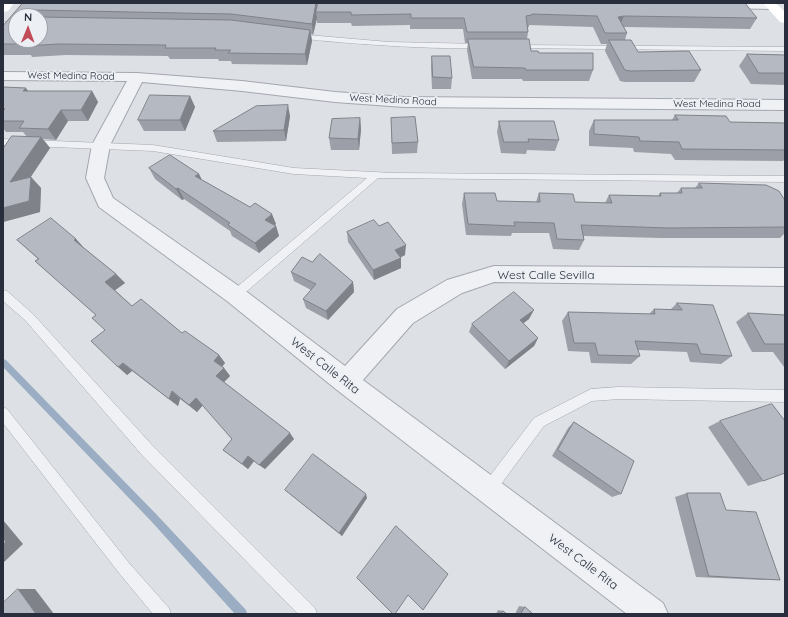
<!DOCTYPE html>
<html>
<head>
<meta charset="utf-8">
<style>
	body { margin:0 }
	#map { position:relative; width:788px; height:617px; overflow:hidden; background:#dde0e5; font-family:Quicksand,sans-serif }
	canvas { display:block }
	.frame { position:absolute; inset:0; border:4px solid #282e3b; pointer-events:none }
	.north { position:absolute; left:8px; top:8px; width:40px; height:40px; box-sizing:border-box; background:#eceff3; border:1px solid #9ea2a9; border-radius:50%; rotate:1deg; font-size:11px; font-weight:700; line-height:16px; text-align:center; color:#282e3b }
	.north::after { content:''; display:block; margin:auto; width:14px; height:18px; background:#c24b5a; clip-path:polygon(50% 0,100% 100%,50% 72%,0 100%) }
</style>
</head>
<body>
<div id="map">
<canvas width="788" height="617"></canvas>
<div class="frame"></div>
<div class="north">N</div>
</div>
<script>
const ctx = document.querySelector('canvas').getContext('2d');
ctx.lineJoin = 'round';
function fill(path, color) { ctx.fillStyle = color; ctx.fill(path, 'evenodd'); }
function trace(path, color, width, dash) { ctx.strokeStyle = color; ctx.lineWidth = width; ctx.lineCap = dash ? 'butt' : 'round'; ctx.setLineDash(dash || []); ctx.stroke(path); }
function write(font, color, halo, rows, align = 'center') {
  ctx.font = font + ' Quicksand,sans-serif'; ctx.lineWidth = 3.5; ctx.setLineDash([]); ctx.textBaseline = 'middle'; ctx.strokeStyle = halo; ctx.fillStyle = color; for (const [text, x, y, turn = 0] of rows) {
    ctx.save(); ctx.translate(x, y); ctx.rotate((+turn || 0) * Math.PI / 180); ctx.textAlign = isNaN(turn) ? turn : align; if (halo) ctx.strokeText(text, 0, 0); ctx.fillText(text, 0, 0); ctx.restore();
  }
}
fill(new Path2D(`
	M 3,359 L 6,360 L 157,515 L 246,610 L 247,614 L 235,614 L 151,521 L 3,367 Z`), '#9aadc3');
const lane = new Path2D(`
	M 3,22 L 16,22 L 16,26 L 3,26 Z
	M 296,34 L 389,42 L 482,44 L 485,46 C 477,53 314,42 294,37 L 293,36 Z
	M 516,45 L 785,47 L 785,51 L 514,48 L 512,47 Z
	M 3,139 L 153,145 L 294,168 L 393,173 L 785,176 L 785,182 L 378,178 L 239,298 L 235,299 L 231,298 L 230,295 L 231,292 L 367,178 L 294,174 L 153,151 L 3,145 Z
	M 3,290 L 7,291 L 33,314 L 152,445 L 315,608 L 317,614 L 298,614 L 142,455 L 25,320 L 3,301 Z
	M 619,387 L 785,390 L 785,402 L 619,399 L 592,401 L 544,426 L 493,495 L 488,497 L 483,495 L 481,490 L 483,485 L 534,418 L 591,389 Z
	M 3,407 L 7,409 L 129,563 L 169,608 L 171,614 L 153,614 L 119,573 L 3,423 Z`);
const street = new Path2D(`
	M 710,3 L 776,3 L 777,5 L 776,8 L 771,9 L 716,8 L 712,7 Z
	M 3,72 L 137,73 L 242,81 L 335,92 L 404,97 L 785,100 L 785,110 L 404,107 L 335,102 L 242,91 L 142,82 L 110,145 L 104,178 L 113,198 L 243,289 L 345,366 L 397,309 L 447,280 L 494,266 L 785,268 L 785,286 L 494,282 L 462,293 L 413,323 L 363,380 L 663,603 L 668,614 L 627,614 L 337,390 L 227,301 L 99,207 L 86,178 L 92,145 L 127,81 L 3,80 Z`);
trace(lane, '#a3a7af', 1);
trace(street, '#a3a7af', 2);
fill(lane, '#eff1f4');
fill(street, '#eff1f4');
fill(new Path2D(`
	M 3,3 L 14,3 L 8,11 L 3,12 Z
	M 763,3 L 776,3 L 785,12 L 785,23 L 780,22 Z`), '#fff');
fill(new Path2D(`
	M 23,3 L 317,3 L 318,5 L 757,18 L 750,29 L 624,27 L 627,33 L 625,40 L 638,52 L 701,70 L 694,82 L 625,82 L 620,81 L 605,51 L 607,44 L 601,44 L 593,27 L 529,25 L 529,27 L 528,27 L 528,32 L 527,39 L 531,51 L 593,70 L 589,81 L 523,81 L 522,79 L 472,79 L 467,50 L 468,43 L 465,43 L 463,29 L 410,29 L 410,25 L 352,26 L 351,23 L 317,23 L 317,18 L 313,35 L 311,34 L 312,41 L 307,65 L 232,64 L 231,61 L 219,61 L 218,59 L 170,59 L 168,56 L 66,55 L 32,57 L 31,55 L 3,55 L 3,26 ZM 16,16 L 40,16 L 40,40 Z
	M 747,54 L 785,55 L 785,85 L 751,84 L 739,66 Z
	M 432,56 L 452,78 L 451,89 L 432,89 L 431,67 Z
	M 3,87 L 28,91 L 92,91 L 98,102 L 88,121 L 68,121 L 56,140 L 43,139 L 50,148 L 30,178 L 31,177 L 41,188 L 40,212 L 3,222 L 3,149 L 27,137 L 23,132 L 6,132 L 3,128 Z
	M 190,96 L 195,107 L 185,131 L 144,131 L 138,120 Z
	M 675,115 L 730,122 L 785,123 L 785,159 L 783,161 L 675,160 L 671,154 L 634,152 L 633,148 L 589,146 L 589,131 L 594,120 L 672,120 Z
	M 290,116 L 286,141 L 217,142 L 213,131 Z
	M 360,118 L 361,129 L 359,150 L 331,150 L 329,138 Z
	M 391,118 L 418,142 L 417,153 L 392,154 Z
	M 499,121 L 559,140 L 555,151 L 527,150 L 526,154 L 501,153 L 497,132 Z
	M 149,168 L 199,174 L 202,180 L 276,224 L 274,225 L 276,226 L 279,236 L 259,253 L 232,236 L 230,231 L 184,199 L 182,200 L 155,179 Z
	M 699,183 L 785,199 L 785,234 L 784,234 L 780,238 L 661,238 L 584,236 L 584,240 L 579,250 L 553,249 L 549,233 L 512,233 L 511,236 L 466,235 L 462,204 L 464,193 L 497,201 L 536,202 L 539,193 L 575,202 L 605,203 L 609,195 L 658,196 L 660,193 L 677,193 L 681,188 L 695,188 Z
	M 379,226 L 405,255 L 401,257 L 401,268 L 374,280 L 348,242 L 347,232 Z
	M 76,239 L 85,249 L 116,274 L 125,283 L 115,290 L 132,306 L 182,333 L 219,355 L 225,363 L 222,367 L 224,368 L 230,376 L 224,382 L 294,439 L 265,469 L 254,461 L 248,469 L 223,450 L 232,439 L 203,405 L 197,412 L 180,399 L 178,406 L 132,371 L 127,375 L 105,330 L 96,315 L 35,261 L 38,259 L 17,240 Z
	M 291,272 L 353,282 L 354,292 L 328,320 L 306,308 L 303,299 L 311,290 L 294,281 Z
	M 677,303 L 732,356 L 721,364 L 690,362 L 687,352 L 638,350 L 640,356 L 631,364 L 591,363 L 589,352 L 568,351 L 562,321 L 568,312 L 649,314 L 654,309 L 670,310 Z
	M 748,313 L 785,315 L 785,367 L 784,367 L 773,352 L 752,352 L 736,322 Z
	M 529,319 L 523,323 L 538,338 L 534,346 L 505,369 L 469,332 L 472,324 Z
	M 720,421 L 763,481 L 748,486 L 708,427 Z
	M 574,422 L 621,494 L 612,497 L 552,456 L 568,428 Z
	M 285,490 L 367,498 L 342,536 Z
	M 687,493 L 726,510 L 780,580 L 763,580 L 696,577 L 675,497 Z
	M 519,606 L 525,607 L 533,614 L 515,614 Z
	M 498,610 L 503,611 L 507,614 L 496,614 Z`), '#9c9fa7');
fill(new Path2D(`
	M 316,3 L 317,3 L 318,10 L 316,12 L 317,18 L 313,35 L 312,24 Z
	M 33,10 L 37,16 L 33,16 L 32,11 Z
	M 624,16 L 619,27 L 618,17 Z
	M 310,30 L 312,41 L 307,65 L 305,54 Z
	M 26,88 L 34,99 L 23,91 Z
	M 92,91 L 98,102 L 88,121 L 81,110 Z
	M 190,96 L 195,107 L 185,131 L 180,120 Z
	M 288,105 L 290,116 L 286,141 L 284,130 Z
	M 61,110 L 68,121 L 56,140 L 48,129 Z
	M 360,118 L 361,129 L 359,150 L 358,139 Z
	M 41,137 L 50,148 L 20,193 L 10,182 Z
	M 199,174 L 204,185 L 195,176 Z
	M 31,177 L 41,188 L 40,212 L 3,222 L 3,208 Z
	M 178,188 L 184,199 L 182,200 L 176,189 Z
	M 272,214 L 276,224 L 269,230 L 265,220 Z
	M 276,226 L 279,236 L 259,253 L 255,243 Z
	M 76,239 L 85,249 L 74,240 Z
	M 406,245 L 405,255 L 395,260 L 395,250 Z
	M 401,258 L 401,268 L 374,280 L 373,270 Z
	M 116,274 L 125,283 L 114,291 L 105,282 Z
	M 353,282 L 354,292 L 328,320 L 326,311 Z
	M 534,310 L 529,319 L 516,329 L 520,320 Z
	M 538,338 L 534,346 L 505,369 L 509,361 Z
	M 219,355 L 225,363 L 220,369 L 214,361 Z
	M 123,363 L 132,371 L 127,375 L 118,367 Z
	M 224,368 L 230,376 L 223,383 L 216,376 Z
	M 172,391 L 180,399 L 178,406 L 169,399 Z
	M 196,398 L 203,405 L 197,412 L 189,405 Z
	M 290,433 L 294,439 L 265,469 L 259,465 Z
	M 248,456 L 254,461 L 248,469 L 242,464 Z
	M 366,494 L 367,498 L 342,536 L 339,533 Z
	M 3,520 L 23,544 L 3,563 Z
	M 18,589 L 35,589 L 54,614 L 36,614 Z`), '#7f8288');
const building = new Path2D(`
	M 23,3 L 316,3 L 312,24 L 231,14 L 33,10 L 32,11 L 33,16 L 16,16 L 16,40 L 40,40 L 40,17 L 231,20 L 310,30 L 305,54 L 228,53 L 231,50 L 215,50 L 216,48 L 165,48 L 166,45 L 59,44 L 24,46 L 26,44 L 3,44 L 3,26 Z
	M 318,3 L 745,3 L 757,18 L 624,16 L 618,17 L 627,33 L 605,33 L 597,16 L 532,14 L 532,15 L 526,16 L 528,32 L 467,32 L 464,18 L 411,18 L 411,14 L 351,15 L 351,12 L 316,12 Z
	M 468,39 L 529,39 L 531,51 L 538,51 L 539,53 L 593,53 L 593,70 L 526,70 L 525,68 L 474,67 Z
	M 609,40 L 631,40 L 638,52 L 689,51 L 701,70 L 630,71 L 625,70 Z
	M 747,54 L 785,55 L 785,73 L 759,73 Z
	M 432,56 L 450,56 L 452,78 L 433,77 Z
	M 3,87 L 26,88 L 23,91 L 92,91 L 81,110 L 61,110 L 48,129 L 19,128 L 24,121 L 3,121 L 3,111 L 5,109 L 3,109 Z
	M 150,95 L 190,96 L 180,120 L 138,120 Z
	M 288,105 L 284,130 L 213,131 L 256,106 Z
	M 675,115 L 726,116 L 730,122 L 785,123 L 785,150 L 682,149 L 679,142 L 640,141 L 639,137 L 594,134 L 594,120 L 678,120 Z
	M 415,117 L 418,142 L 392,143 L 391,118 Z
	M 360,118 L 358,139 L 329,138 L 332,119 Z
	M 499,121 L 554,121 L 559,140 L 528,139 L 529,142 L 504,142 Z
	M 12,136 L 41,137 L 10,182 L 31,177 L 29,201 L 3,208 L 3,149 Z
	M 170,155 L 199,174 L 195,176 L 250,207 L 255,203 L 272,214 L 265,220 L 276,226 L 255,243 L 228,225 L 230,223 L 178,188 L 176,189 L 149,168 Z
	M 699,183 L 766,185 L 779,191 L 784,199 L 785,199 L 785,227 L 669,228 L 581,225 L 584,240 L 557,239 L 554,223 L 514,222 L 515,226 L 468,224 L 464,193 L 495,193 L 497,201 L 540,202 L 539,193 L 573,194 L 575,202 L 612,203 L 609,195 L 661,196 L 660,193 L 682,193 L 681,188 L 702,188 Z
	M 51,218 L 76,239 L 74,240 L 116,274 L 105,282 L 132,306 L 141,299 L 182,333 L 185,331 L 219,355 L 214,361 L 224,368 L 216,376 L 290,433 L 259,465 L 248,456 L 242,464 L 223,450 L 232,439 L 196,398 L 189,405 L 172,391 L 169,399 L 123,363 L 118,367 L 91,341 L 105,330 L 92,318 L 96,315 L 35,261 L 39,259 L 17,240 Z
	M 374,220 L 379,226 L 388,222 L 406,245 L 395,250 L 401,258 L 373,270 L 347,232 Z
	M 320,254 L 353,282 L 326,311 L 303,299 L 316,284 L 291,272 L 302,257 L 312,262 Z
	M 514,292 L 534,310 L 520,320 L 538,338 L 509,361 L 472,324 Z
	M 677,303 L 713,305 L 732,356 L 701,354 L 697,344 L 635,341 L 640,356 L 598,355 L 595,343 L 574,343 L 568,312 L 655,314 L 654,309 L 682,310 Z
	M 748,313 L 785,315 L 785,344 L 765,344 Z
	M 772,404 L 785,421 L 785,473 L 763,481 L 720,421 Z
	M 574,422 L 634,461 L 621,494 L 558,450 Z
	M 313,454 L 366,494 L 339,533 L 285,490 Z
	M 687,493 L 720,493 L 726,510 L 756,512 L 780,580 L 709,576 Z
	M 396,526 L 448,574 L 423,610 L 408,595 L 395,614 L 393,614 L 357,578 Z
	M 3,538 L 6,542 L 3,545 Z
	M 18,589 L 36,614 L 3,614 L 3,603 Z
	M 525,607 L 533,614 L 521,614 Z
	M 503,611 L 507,614 L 501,614 Z`);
fill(building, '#b5b9c2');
trace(building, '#7f8288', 1);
write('10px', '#282e3b', '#eceff3', [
	["West Medina Road",71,76,1],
	["West Medina Road",393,100,3],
	["West Medina Road",717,104]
]);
write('12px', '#282e3b', '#eceff3', [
	["West Calle Sevilla",546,275],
	["West Calle Rita",325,366,38],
	["West Calle Rita",583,562,37]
]);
</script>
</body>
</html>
